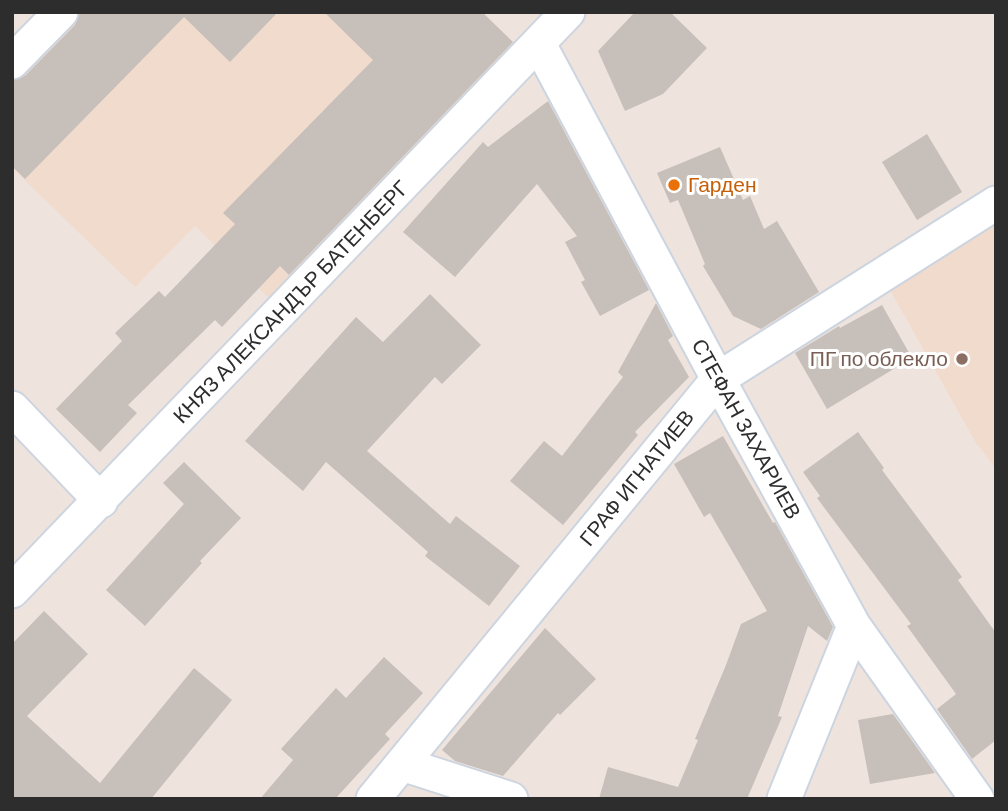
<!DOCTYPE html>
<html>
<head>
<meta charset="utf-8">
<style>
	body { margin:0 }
	#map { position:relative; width:1008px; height:811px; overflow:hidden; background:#efe3de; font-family:Barlow,sans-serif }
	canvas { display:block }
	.frame { position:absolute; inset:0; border:14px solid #2d2d2d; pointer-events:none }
</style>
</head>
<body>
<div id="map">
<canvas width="1008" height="811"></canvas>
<div class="frame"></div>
</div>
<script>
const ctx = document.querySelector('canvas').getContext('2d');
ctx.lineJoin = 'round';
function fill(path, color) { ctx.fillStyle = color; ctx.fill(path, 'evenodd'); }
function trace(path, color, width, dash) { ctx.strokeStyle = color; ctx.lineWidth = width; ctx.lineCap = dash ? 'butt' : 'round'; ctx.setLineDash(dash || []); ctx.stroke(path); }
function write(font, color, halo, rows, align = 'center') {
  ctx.font = font + ' Barlow,sans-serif'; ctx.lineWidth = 6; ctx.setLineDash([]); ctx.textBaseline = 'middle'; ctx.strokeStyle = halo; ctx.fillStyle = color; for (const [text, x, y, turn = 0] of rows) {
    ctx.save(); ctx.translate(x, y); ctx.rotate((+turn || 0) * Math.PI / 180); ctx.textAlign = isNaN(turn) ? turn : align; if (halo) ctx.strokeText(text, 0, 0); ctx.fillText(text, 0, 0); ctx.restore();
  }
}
fill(new Path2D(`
	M 81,12 L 482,12 L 515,44 L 269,298 L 195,226 L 135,287 L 12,168 L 12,83 Z
	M 996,203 L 996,469 L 976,443 L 881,274 Z`), '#f1dbcd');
fill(new Path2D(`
	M 80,12 L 278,12 L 230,62 L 184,17 L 25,179 L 12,166 L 12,81 L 26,75 L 75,25 Z
	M 324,12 L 482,12 L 513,42 L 289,275 L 280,266 L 222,327 L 215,320 L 128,405 L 137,413 L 100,452 L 56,409 L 122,341 L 115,333 L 159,291 L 165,297 L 235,224 L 223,213 L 373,60 Z
	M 635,12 L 670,12 L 707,48 L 663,94 L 625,111 L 598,51 Z
	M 548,101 L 649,290 L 600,316 L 581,282 L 585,280 L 565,242 L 577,236 L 537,184 L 455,277 L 403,232 L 483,142 L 488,147 Z
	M 927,134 L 962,192 L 917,220 L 882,162 Z
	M 720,147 L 743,200 L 750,196 L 764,229 L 777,221 L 819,292 L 761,329 L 733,316 L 703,266 L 705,264 L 678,200 L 670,203 L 657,173 Z
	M 430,294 L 481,345 L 442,384 L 435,377 L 367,451 L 450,524 L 456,516 L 520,566 L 489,606 L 425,556 L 428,552 L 326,462 L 303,491 L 245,441 L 356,317 L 383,342 Z
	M 656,303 L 673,336 L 668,340 L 689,377 L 635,432 L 638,435 L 563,525 L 510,481 L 544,441 L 562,456 L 623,377 L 618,372 Z
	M 882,305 L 912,358 L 827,409 L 795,353 L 839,326 L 840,328 Z
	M 858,432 L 884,468 L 882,470 L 962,577 L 958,580 L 996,633 L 996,740 L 972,759 L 937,709 L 956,694 L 907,626 L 911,624 L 817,498 L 820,496 L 803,472 Z
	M 723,436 L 773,523 L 775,522 L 833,627 L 827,641 L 808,626 L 778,716 L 782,717 L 747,799 L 599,799 L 608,767 L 678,787 L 698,740 L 695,739 L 726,665 L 741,624 L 767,611 L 710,513 L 704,517 L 674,464 Z
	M 184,462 L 241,518 L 200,561 L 202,563 L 145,626 L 106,590 L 184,504 L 163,483 Z
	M 44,611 L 88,654 L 27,716 L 100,783 L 194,668 L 232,700 L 151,799 L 12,799 L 12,644 Z
	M 545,628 L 596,679 L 560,715 L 558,713 L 503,776 L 455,761 L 442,750 Z
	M 384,657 L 423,693 L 385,734 L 390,739 L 335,799 L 260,799 L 293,760 L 281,749 L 336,688 L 346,698 Z
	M 893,714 L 935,773 L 870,784 L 858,720 Z`), '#c7bfba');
const minor = new Path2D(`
	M 539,44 L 718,379 L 854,626 L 977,799
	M 12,62 L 61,12
	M 12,408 L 101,501
	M 12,591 L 568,12
	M 402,764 L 511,799
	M 373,799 L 718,379 L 996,203
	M 784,799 L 854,626`);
trace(minor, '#ccd5df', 37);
trace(minor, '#fff', 33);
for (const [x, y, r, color] of [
	[674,185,7,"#e8710a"],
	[962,359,7,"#8d6e63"]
]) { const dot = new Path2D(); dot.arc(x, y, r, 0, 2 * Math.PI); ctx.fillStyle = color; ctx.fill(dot); trace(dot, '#fff', 2.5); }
write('21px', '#c56008', '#fff', [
	["Гарден",688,185]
], 'left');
write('21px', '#2d2d2d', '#fff', [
	["КНЯЗ АЛЕКСАНДЪР БАТЕНБЕРГ",291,302,-46],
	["СТЕФАН ЗАХАРИЕВ",746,429,61],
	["ГРАФ ИГНАТИЕВ",637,478,-51]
]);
write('21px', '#785e54', '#fff', [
	["ПГ по облекло",948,359]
], 'right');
</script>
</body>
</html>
